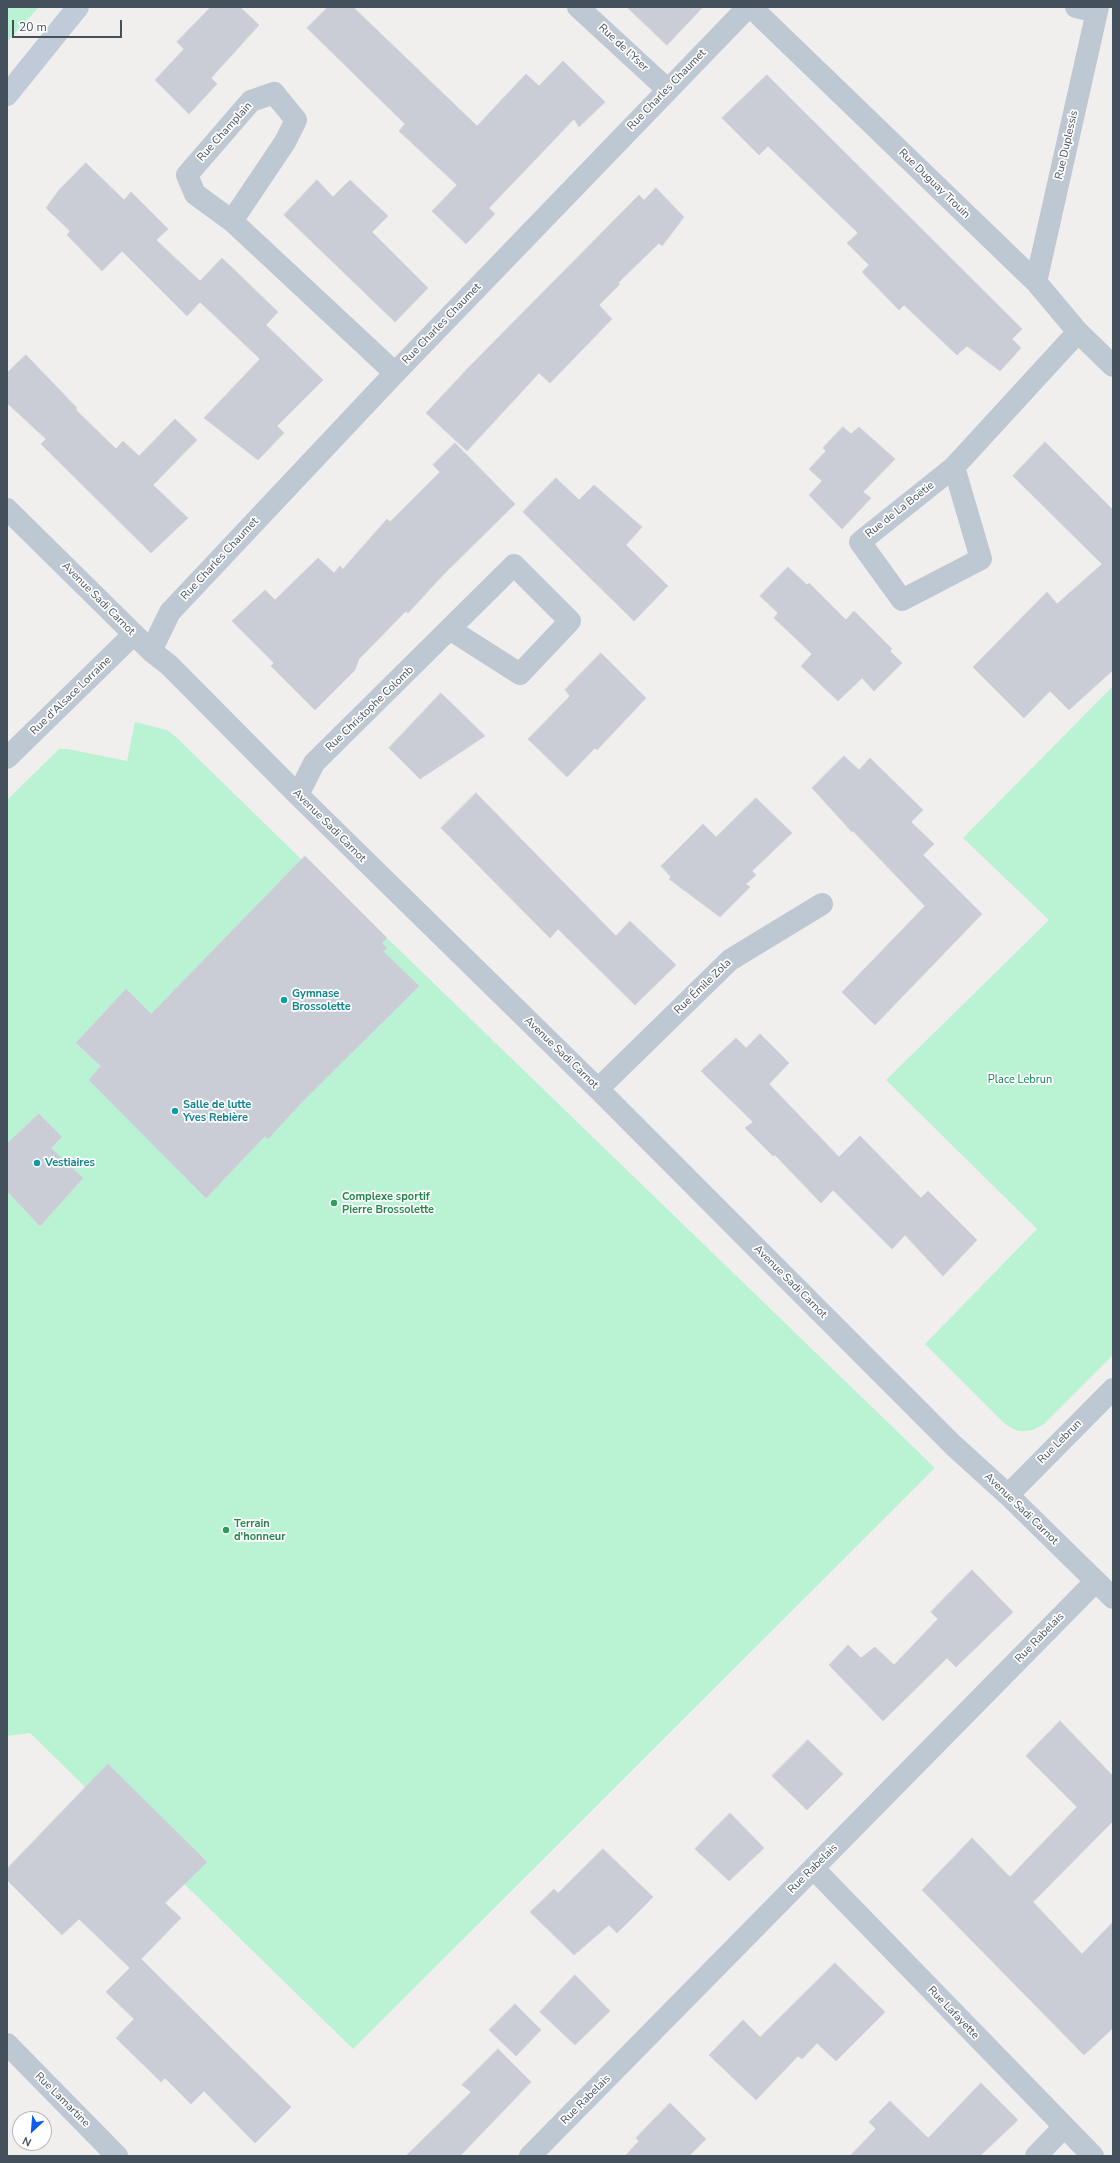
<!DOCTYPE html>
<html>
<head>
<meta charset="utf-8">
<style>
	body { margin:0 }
	#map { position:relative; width:1120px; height:2163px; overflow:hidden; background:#f1efee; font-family:"Nunito Sans",sans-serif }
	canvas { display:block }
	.frame { position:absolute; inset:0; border:8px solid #45505d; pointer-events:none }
	.north { position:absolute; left:12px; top:2111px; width:40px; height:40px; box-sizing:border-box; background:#fff; border:1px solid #b5b9be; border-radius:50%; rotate:206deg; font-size:11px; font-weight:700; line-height:16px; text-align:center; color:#45505d }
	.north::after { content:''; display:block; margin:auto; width:14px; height:18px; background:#0d5ced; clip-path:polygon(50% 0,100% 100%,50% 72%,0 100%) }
	.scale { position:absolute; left:12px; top:20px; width:110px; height:18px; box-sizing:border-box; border:2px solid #45505d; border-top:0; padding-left:5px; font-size:12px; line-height:14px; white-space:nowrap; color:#45505d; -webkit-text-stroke:3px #fff; paint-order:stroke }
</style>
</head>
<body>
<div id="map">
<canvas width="1120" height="2163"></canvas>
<div class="frame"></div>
<div class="north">N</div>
<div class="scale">20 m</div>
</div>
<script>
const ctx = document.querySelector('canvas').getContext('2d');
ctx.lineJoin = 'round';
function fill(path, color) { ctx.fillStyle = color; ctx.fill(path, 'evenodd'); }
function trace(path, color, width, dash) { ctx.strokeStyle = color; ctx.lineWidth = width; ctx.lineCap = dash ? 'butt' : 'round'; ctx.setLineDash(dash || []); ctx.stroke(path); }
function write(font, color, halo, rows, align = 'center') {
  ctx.font = font + ' "Nunito Sans",sans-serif'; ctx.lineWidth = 3.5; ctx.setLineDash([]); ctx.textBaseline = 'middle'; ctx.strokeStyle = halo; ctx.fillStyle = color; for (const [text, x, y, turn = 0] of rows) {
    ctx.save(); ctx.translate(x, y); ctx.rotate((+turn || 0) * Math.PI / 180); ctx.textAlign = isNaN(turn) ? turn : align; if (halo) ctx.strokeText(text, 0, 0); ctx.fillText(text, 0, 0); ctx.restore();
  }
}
fill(new Path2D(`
	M 7,7 L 39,7 L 7,42 Z
	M 1113,686 L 1113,1355 L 1044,1424 C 1029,1434 1016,1434 1003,1422 L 925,1344 L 1037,1229 L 886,1080 L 1049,920 L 963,838 Z
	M 135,722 L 167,730 L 175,736 L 302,860 L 387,938 L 935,1468 L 353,2049 L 30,1733 L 7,1736 L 7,800 L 59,749 L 68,749 L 127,761 Z`), '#baf2d4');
const building = new Path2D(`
	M 211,7 L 240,7 L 259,25 L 211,78 L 217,84 L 189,114 L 155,80 L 184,49 L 177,42 Z
	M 328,7 L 353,7 L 477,126 L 526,74 L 539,86 L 563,61 L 605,102 L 579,127 L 574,119 L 489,208 L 495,214 L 466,244 L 432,211 L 457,185 L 399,131 L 405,124 L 307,28 Z
	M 627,7 L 703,7 L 667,45 Z
	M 767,75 L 1022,329 L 1012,339 L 1021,348 L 1000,371 L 967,346 L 957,355 L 904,305 L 899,310 L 862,272 L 869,265 L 847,243 L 858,233 L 768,146 L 759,155 L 722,118 Z
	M 86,163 L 124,200 L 131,192 L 168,229 L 156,240 L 200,281 L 222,258 L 278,312 L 266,325 L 323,380 L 277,426 L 284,433 L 258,460 L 204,418 L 260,359 L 200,302 L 187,316 L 122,251 L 102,271 L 67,235 L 70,231 L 46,208 L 59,190 Z
	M 317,180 L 333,197 L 350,180 L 388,216 L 372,232 L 428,288 L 395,322 L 284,215 Z
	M 656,188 L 684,217 L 662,246 L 659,243 L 618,283 L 620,284 L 599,305 L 612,319 L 550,383 L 539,373 L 467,451 L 426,413 L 470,366 L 639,195 L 644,200 Z
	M 26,355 L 77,408 L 76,410 L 116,449 L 123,441 L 139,456 L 175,419 L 197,440 L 153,485 L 188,518 L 151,553 L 41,444 L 46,439 L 7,403 L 7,373 Z
	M 843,427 L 851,434 L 859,427 L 895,459 L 863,492 L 871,498 L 842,529 L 809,495 L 822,481 L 809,469 L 826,451 L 823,448 Z
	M 1045,442 L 1113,510 L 1113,670 L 1069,710 L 1050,691 L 1024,718 L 973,667 L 1047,592 L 1057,604 L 1102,564 L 1013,476 Z
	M 455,443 L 515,504 L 443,575 L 408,613 L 406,611 L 359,659 L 355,670 L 315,710 L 271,666 L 274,663 L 232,621 L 265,590 L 275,600 L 318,558 L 334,573 L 340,566 L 343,569 L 387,519 L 390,522 L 440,472 L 433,465 Z
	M 556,478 L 579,500 L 594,485 L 642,527 L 626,545 L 668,586 L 634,621 L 523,512 Z
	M 788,567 L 807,585 L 809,583 L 846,620 L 854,611 L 892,649 L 890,651 L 902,663 L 874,691 L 862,678 L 838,701 L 801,666 L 812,654 L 774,618 L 778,613 L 760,596 Z
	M 601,653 L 646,698 L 597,750 L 595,748 L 567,777 L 528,739 L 570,696 L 565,690 Z
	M 441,693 L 485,736 L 420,779 L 389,748 Z
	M 844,756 L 859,770 L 870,758 L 923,810 L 911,822 L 934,844 L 923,855 L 982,914 L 875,1025 L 842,992 L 925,906 L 853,831 L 852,832 L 812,788 Z
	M 476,793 L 616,936 L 630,921 L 676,965 L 635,1005 L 558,929 L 550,938 L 441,828 Z
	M 756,798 L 792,833 L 752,871 L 756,875 L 746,884 L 750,887 L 720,917 L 669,879 L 671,877 L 661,866 L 703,824 L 716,837 Z
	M 305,856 L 387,938 L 382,943 L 387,948 L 383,951 L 419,986 L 300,1104 L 268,1139 L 265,1136 L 206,1198 L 89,1080 L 101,1066 L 76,1043 L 126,989 L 151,1014 Z
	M 760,1034 L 789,1063 L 769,1084 L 839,1157 L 860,1136 L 921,1198 L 928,1191 L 977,1240 L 943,1276 L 905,1235 L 892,1249 L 833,1190 L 821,1203 L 775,1155 L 773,1156 L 745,1128 L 753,1122 L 701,1071 L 736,1038 L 746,1048 Z
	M 39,1114 L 62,1137 L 51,1148 L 83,1178 L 40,1226 L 7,1191 L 7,1144 Z
	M 972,1570 L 1013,1612 L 956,1667 L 947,1658 L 883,1721 L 829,1665 L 848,1645 L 861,1658 L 875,1647 L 894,1665 L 938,1619 L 931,1612 Z
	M 1060,1721 L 1113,1776 L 1113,1821 L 1033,1902 L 1082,1954 L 1113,1922 L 1113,2028 L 1084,2055 L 922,1890 L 972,1838 L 1010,1877 L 1077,1807 L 1026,1756 Z
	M 808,1740 L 843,1774 L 807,1810 L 772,1776 Z
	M 108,1764 L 207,1862 L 165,1903 L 181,1918 L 141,1959 L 291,2107 L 255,2143 L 204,2091 L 191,2104 L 165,2078 L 161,2082 L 116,2038 L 134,2019 L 106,1992 L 130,1968 L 79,1919 L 62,1935 L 7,1880 L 7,1869 Z
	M 730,1813 L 764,1848 L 729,1881 L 695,1849 Z
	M 603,1849 L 653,1897 L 617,1933 L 609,1925 L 574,1955 L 530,1912 L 554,1889 L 558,1893 Z
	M 835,1963 L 885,2012 L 836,2061 L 817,2043 L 802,2059 L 798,2056 L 756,2100 L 709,2055 L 743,2020 L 760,2037 Z
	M 575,1975 L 610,2011 L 575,2045 L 540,2012 Z
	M 515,2004 L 541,2030 L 516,2056 L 489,2030 Z
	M 498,2049 L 531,2082 L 460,2156 L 406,2156 L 471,2092 L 462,2085 Z
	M 981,2083 L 1018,2120 L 980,2156 L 850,2156 L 876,2129 L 869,2122 L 890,2101 L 928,2138 Z
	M 670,2103 L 706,2139 L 689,2156 L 625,2156 L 639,2141 L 636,2138 Z`);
fill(building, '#cacdd5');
trace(building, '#d2d4db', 1);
trace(new Path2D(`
	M 578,7 L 668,90
	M 751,7 L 1036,282 L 1078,332 L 1113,366
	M 1076,7 L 1097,12
	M 232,221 L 285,142 L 296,120 L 274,93 L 251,101 L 187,175 L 195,194 L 232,221 L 395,373
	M 1036,282 L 1098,7
	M 954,467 L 860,542 L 902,600 L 981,559 L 954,467 L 1078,332
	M 7,509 L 151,651 L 169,665 L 298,795 L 598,1089 L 953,1445 L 1008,1495 L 1113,1598
	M 151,651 L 170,612 L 395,373 L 748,7
	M 7,758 L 134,634
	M 298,795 L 314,763 L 514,565 L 570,621 L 520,674 L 451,630
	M 598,1089 L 730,960 L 822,904
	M 1008,1495 L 1113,1389
	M 814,1869 L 1093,2156
	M 7,2044 L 117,2156
	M 530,2156 L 1096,1581
	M 1036,2156 L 1063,2128`), '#bec8d2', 22);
trace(new Path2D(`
	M 7,95 L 78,7`), '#c0cad9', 22);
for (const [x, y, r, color] of [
	[284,1000,4,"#0f9aa8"],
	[175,1111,4,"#0f9aa8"],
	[37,1163,4,"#0f9aa8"],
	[334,1203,4,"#2e9e5b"],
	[226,1530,4,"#2e9e5b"]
]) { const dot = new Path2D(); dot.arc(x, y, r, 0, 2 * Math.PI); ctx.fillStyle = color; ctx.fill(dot); trace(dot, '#fff', 1.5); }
write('11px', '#45505d', '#fff', [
	["Rue de l'Yser",623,48,43],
	["Rue Charles Chaumet",667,90,-46],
	["Rue Champlain",225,132,-48],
	["Rue Duplessis",1067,145,-77],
	["Rue Duguay Trouin",934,184,44],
	["Rue Charles Chaumet",442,324,-46],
	["Rue de La Boëtie",900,510,-38],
	["Rue Charles Chaumet",220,559,-47],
	["Avenue Sadi Carnot",98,599,45],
	["Rue d'Alsace Lorraine",71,696,-44],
	["Rue Christophe Colomb",370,709,-44],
	["Avenue Sadi Carnot",329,826,45],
	["Rue Émile Zola",703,987,-44],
	["Avenue Sadi Carnot",561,1053,44],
	["Avenue Sadi Carnot",790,1282,45],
	["Rue Lebrun",1060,1442,-45],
	["Avenue Sadi Carnot",1021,1509,44],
	["Rue Rabelais",1040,1638,-46],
	["Rue Rabelais",813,1869,-45],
	["Rue Lafayette",953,2013,46],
	["Rue Lamartine",62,2100,45],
	["Rue Rabelais",586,2100,-45]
]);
write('bold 11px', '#0d838f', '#fff', [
	["Gymnase",292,994],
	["Brossolette",292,1007],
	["Salle de lutte",183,1105],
	["Yves Rebière",183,1118],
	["Vestiaires",45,1163]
], 'left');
write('11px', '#118454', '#fff', [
	["Place Lebrun",1020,1080]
]);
write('bold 11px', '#27864d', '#fff', [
	["Complexe sportif",342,1197],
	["Pierre Brossolette",342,1210],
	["Terrain",234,1524],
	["d'honneur",234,1537]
], 'left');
</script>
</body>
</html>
